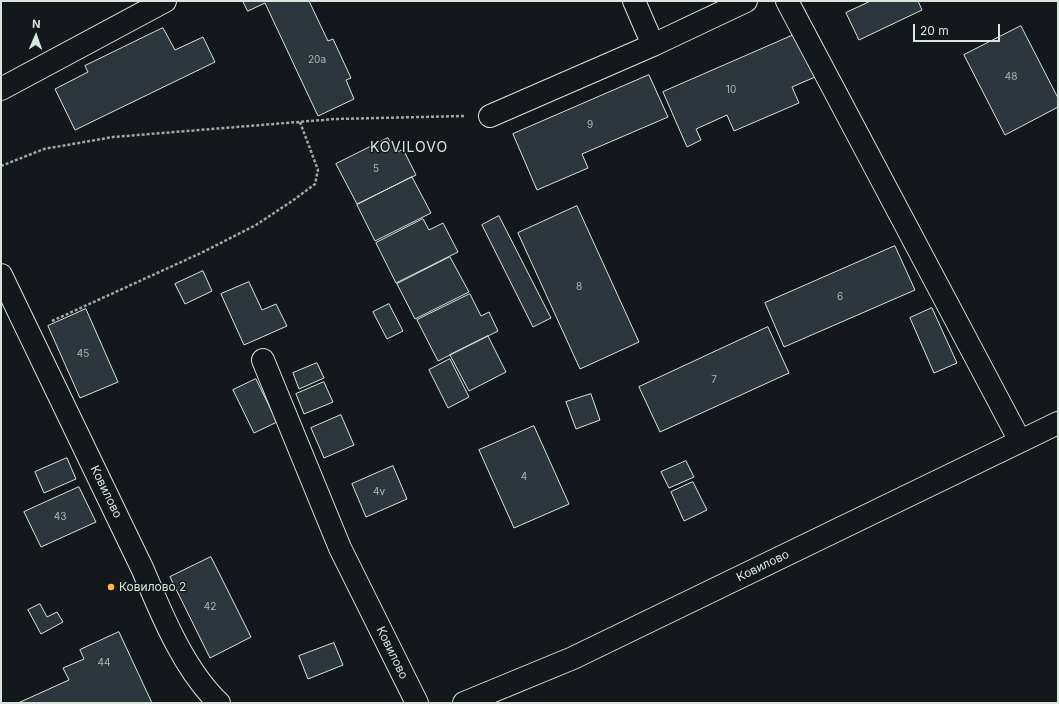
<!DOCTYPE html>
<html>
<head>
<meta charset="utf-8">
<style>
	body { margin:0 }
	#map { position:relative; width:1059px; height:704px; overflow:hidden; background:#14181c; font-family:Inter,sans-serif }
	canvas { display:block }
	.frame { position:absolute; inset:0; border:2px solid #d8e6dc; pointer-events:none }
	.north { position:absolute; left:16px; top:16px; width:40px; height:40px; -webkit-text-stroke:3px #14181c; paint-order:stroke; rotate:2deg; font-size:11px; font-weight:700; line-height:16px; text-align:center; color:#d8e6dc }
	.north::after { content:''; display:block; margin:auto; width:14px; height:18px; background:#d8e6dc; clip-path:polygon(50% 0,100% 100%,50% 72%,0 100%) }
	.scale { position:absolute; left:913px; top:24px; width:87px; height:18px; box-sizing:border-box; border:2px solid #d8e6dc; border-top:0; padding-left:5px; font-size:12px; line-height:14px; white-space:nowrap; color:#d8e6dc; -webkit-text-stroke:3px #14181c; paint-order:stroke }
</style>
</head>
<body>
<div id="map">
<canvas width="1059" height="704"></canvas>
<div class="frame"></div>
<div class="north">N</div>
<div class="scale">20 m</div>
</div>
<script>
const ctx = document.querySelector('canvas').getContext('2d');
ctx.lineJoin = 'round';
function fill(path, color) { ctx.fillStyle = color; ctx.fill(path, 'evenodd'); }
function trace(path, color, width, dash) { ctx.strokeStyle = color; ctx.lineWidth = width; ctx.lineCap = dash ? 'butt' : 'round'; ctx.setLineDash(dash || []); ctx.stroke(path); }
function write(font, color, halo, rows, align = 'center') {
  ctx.font = font + ' Inter,sans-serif'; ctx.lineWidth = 3; ctx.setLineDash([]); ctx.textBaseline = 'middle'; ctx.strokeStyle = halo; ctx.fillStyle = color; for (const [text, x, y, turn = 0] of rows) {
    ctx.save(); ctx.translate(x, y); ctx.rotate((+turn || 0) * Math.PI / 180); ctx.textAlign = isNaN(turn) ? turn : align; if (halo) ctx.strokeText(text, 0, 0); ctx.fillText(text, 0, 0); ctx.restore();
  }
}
const building = new Path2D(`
	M 243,1 L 309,1 L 328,41 L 333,39 L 351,78 L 346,80 L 354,99 L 318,116 L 265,3 L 248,11 Z
	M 871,1 L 918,1 L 922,10 L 859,40 L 846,13 Z
	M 1021,26 L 1058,98 L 1058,107 L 1005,135 L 964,55 Z
	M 163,28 L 175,50 L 203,37 L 215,62 L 75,130 L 55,89 L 88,72 L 85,66 Z
	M 796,34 L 815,77 L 792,87 L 799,103 L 734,131 L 727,115 L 696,129 L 701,140 L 687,147 L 663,92 Z
	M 649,75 L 668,117 L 582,154 L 588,168 L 537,190 L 513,134 Z
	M 388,138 L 396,153 L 403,149 L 416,175 L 357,204 L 336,164 Z
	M 412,177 L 431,213 L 375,241 L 357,205 Z
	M 577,206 L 639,342 L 580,369 L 518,233 Z
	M 499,216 L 551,318 L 533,327 L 482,225 Z
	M 423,219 L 429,230 L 443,223 L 458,252 L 396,283 L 376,243 Z
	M 895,246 L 915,290 L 784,347 L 765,303 Z
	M 450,257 L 469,292 L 415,319 L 397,284 Z
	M 203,271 L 212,291 L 185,304 L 175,284 Z
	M 249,282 L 262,310 L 276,304 L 287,326 L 244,345 L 221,294 Z
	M 470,294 L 481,316 L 489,312 L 498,331 L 438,361 L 417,320 Z
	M 389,304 L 403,331 L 387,339 L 373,312 Z
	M 932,308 L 957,363 L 934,373 L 910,318 Z
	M 86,309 L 118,382 L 80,398 L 48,326 Z
	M 768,327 L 789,373 L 660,432 L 639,387 Z
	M 488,336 L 506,372 L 469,391 L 450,355 Z
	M 450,359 L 469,397 L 448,408 L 429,370 Z
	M 317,363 L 324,378 L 299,389 L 293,373 Z
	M 256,379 L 277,422 L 254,433 L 233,390 Z
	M 324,382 L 333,402 L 304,414 L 296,394 Z
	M 591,394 L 600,420 L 576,429 L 566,402 Z
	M 341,415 L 354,445 L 324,458 L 311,428 Z
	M 534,426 L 569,504 L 514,528 L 479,450 Z
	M 67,458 L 76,479 L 44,493 L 35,472 Z
	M 686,461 L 694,477 L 669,488 L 661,472 Z
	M 393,466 L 407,499 L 366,517 L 352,484 Z
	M 693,482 L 707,510 L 684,521 L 671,492 Z
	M 79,487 L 96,522 L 41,547 L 24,512 Z
	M 211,557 L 251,637 L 210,658 L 170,577 Z
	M 40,604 L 47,617 L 57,612 L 63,622 L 41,634 L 28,610 Z
	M 119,632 L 152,703 L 18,703 L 69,680 L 63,668 L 84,659 L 80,650 Z
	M 334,643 L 343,665 L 308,679 L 299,656 Z`);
fill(building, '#2c363c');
trace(building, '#d8e6dc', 1);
const minor = new Path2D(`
	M 634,1 L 653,45
	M 787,1 L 1020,441
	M 1,89 L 165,1
	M 490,116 L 653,45 L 746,1
	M 1,275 L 143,570 C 161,613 184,670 219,703
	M 263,360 L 340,548 L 417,703
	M 464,703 L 573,658 L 1058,423`);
trace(minor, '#d8e6dc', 24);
trace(new Path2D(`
	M 1,166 L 44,149 L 113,137 L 335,119 L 464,116
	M 52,321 L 201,253 L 256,225 L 295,199 L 315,184 L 318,170 L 300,122`), '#9da8a2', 2.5, [3, 2]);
trace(minor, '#14181c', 22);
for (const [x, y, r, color] of [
	[111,587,4,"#ffb74d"]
]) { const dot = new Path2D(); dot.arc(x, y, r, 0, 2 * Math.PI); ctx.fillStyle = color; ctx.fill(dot); trace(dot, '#14181c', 1.5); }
write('10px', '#adbab4', null, [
	["20a",317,60],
	["48",1011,77],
	["10",731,90],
	["9",590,125],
	["5",376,169],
	["8",579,287],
	["6",840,297],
	["45",83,354],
	["7",714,380],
	["4",524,477],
	["4v",379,492],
	["43",60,517],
	["42",210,607],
	["44",104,663]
]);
write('12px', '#d8e6dc', '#14181c', [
	["Ковилово",106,492,64],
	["Ковилово",763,566,-26],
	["Ковилово",392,653,64]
]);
write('12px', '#d8e6dc', '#14181c', [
	["Ковилово 2",119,587]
], 'left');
ctx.letterSpacing = '1px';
write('14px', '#d8e6dc', '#14181c', [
	["KOVILOVO",409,148]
]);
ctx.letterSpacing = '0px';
</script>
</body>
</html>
